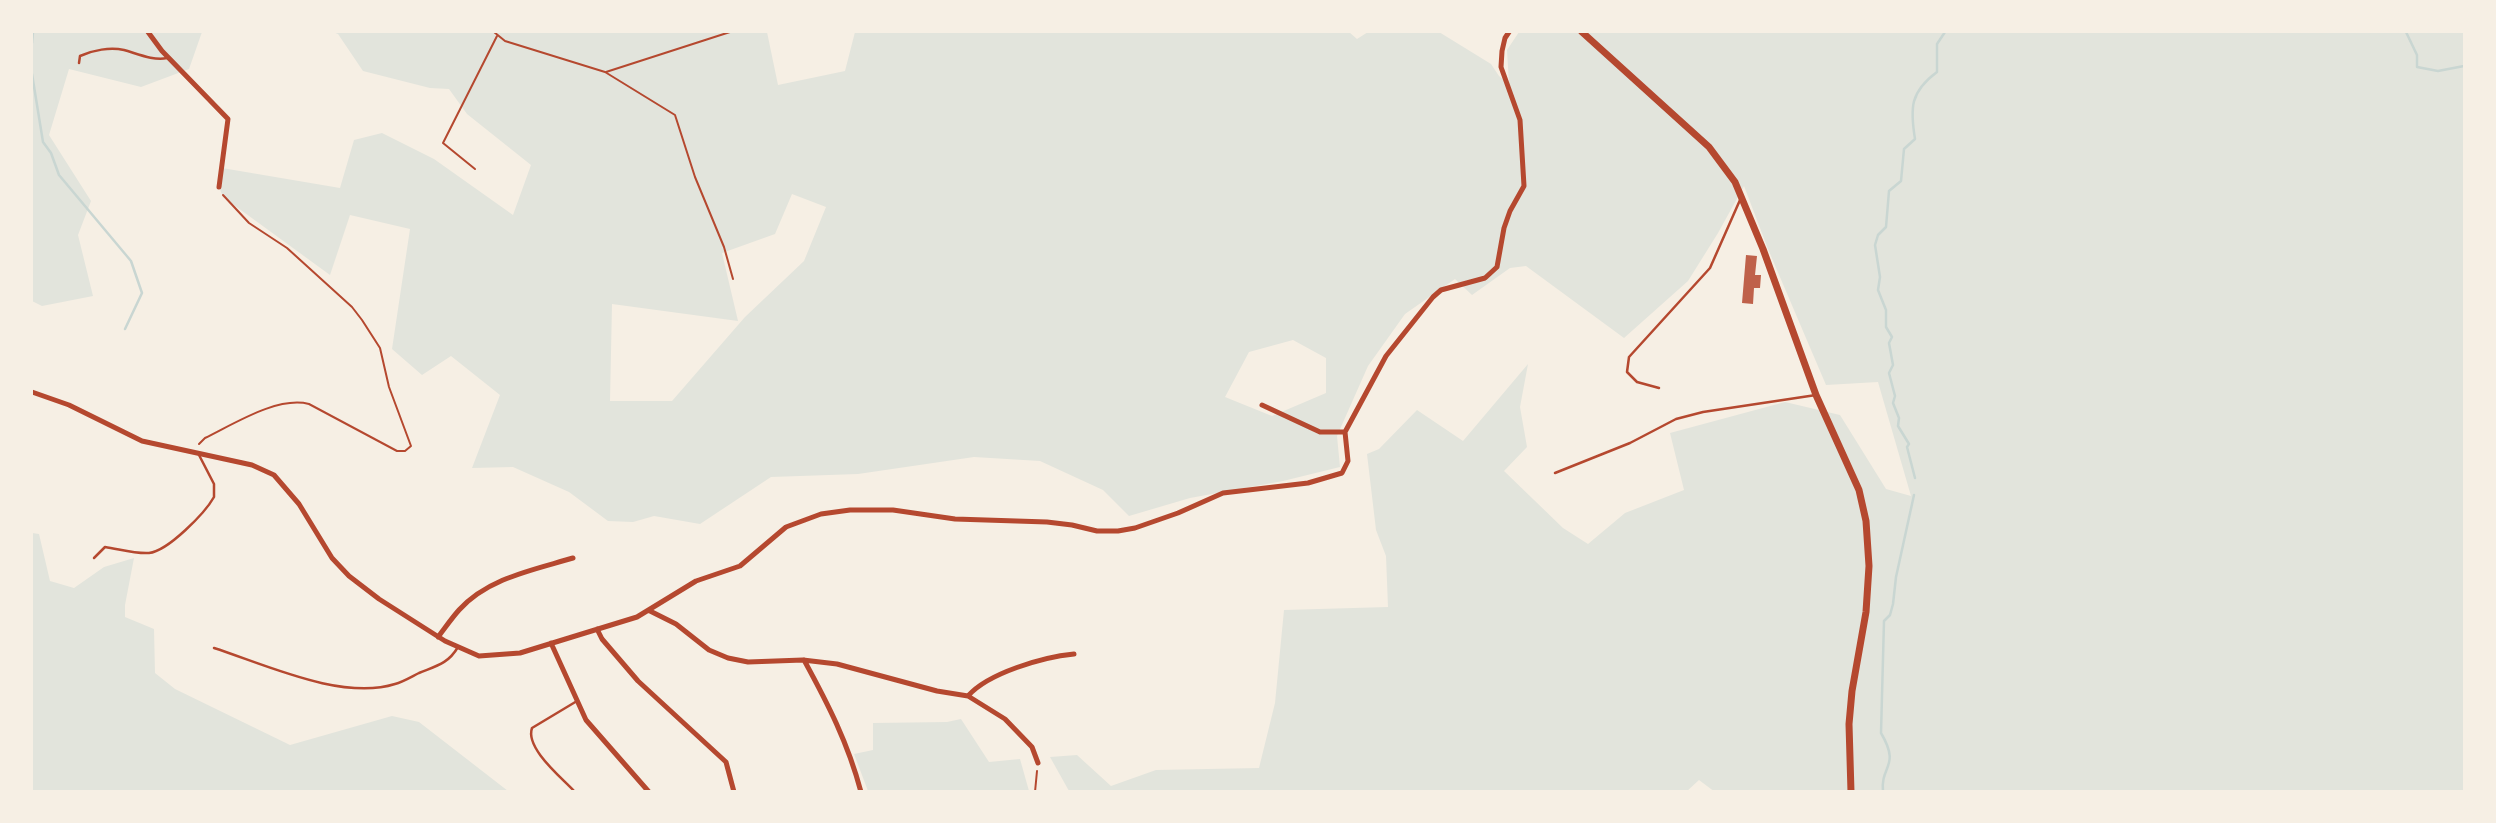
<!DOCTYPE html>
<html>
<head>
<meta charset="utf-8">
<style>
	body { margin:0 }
	#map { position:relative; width:2496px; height:823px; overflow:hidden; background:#f6efe4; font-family:"Nunito Sans",sans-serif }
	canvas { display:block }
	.frame { position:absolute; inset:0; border:33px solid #f6efe4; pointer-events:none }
</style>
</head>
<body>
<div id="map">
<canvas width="2496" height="823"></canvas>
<div class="frame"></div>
</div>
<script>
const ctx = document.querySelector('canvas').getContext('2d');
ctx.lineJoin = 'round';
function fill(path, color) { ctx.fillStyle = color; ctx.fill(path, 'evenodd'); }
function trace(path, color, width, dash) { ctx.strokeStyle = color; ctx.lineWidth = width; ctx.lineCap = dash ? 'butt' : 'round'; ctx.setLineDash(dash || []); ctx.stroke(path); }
fill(new Path2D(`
	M 32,32 L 202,32 L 189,69 L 141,87 L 69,69 L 49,135 L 91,201 L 78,235 L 93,296 L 42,306 L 32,301 Z
	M 333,32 L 767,32 L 778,85 L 845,71 L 855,32 L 1349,32 L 1357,39 L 1368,32 L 1439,32 L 1491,64 L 1499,76 L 1509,84 L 1507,50 L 1519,32 L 2464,32 L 2464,791 L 1715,792 L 1699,780 L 1686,792 L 1069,791 L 1050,757 L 1077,755 L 1111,786 L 1156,770 L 1259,768 L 1275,703 L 1284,610 L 1388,607 L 1386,556 L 1376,530 L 1367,454 L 1379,449 L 1417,410 L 1463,441 L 1528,364 L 1520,407 L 1527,447 L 1504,471 L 1563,528 L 1588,544 L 1625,513 L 1684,490 L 1670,433 L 1785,402 L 1840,415 L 1886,489 L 1911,496 L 1878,382 L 1826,385 L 1768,249 L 1744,186 L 1718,233 L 1688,281 L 1624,338 L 1526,266 L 1510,268 L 1472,295 L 1455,279 L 1405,314 L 1368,366 L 1337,436 L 1340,467 L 1283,481 L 1190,498 L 1129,516 L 1103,490 L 1040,461 L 974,457 L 858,474 L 771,477 L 700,524 L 654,516 L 633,522 L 608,521 L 569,492 L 513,467 L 472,468 L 500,395 L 451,356 L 422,375 L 392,349 L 410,229 L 350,215 L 330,275 L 223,197 L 219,187 L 222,168 L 340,188 L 354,140 L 382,133 L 434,159 L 513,215 L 531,165 L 467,114 L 449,89 L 430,88 L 363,71 L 338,34 ZM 792,194 L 826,207 L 804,261 L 745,317 L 672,401 L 610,401 L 612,304 L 738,321 L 722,253 L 775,234 ZM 1293,340 L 1326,358 L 1326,393 L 1272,416 L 1225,397 L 1249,352 Z
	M 32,533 L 39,534 L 50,581 L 74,588 L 104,567 L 134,558 L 125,605 L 125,617 L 154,629 L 155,673 L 175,689 L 290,745 L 392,716 L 419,722 L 508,791 L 32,791 Z
	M 961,719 L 989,762 L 1020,759 L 1029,791 L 868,791 L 854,754 L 873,750 L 873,723 L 947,722 Z`), '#e2e4dc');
trace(new Path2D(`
	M 2406,32 L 2417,55 L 2417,67 L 2438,71 L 2464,66
	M 32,43 L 33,32
	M 32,74 L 43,142 L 51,153 L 59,175 L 131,261 L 142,293 L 125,329
	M 1915,478 L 1907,447 L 1909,444 L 1898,426 L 1899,418 L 1893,403 L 1895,396 L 1889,373 L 1893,365 L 1889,343 L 1892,337 L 1886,327 L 1886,310 L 1878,290 L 1880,277 L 1875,245 L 1878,235 L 1886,227 L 1889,191 L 1901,181 L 1904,149 L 1915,139 C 1910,108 1910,92 1937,72 L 1937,44 L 1945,32
	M 1883,792 C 1880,765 1901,767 1881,733 L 1884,621 L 1890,615 L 1893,604 L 1896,577 L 1914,495`), '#c9d6d2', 2.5);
fill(new Path2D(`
	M 1746,255 L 1757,256 L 1755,275 L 1761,275 L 1760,288 L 1754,288 L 1753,304 L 1742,303 Z`), '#bf614a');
trace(new Path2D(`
	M 494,32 L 505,41 L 605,72 L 675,115 L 695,177 L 724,247 L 733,279
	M 606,72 L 730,32
	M 475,169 L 443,143 L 497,36
	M 199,444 L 205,438 C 234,424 277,396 309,404 L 397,451 L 405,451 L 411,446 L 389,387 L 380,348 L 362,320 L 352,307 L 287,248 L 249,223 L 223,195
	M 1035,792 L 1037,771`), '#b5482f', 2);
trace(new Path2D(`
	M 79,63 L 80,56 C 93,50 110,47 124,50 C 138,54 154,61 167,58
	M 1659,388 L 1637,382 L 1627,372 L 1629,357 L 1710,268 L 1740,200
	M 1555,473 L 1630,443 L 1676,419 L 1703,412 L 1816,395
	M 94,558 L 105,547 C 119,549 135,554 149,553 C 168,551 205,513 214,497 L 214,484 L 199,455
	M 214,648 C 264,664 342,701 395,684 C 403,682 411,677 419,673 C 436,666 448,664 458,647
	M 575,792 C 561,777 525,748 532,728 L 577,701`), '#b5482f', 2.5);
trace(new Path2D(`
	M 148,32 L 162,51 L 228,119 L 219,187
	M 32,392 L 69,405 L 142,441 L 252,465 L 274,475 L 299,504 L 332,558 L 349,576 L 379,599 L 445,641 L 479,656 L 520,653 L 637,617 L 696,581 L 740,566 L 786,527 L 821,514 L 850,510 L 893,510 L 955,519 L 1047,522 L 1072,525 L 1097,531 L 1118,531 L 1135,528 L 1178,513 L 1223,493 L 1308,483 L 1342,473 L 1348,461 L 1345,432 L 1386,356 L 1433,297 L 1441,290 L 1485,278 L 1497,267 L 1504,228 L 1510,211 L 1524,186 L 1520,120 L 1501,67 L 1502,51 L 1505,38 L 1509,32
	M 1262,405 L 1320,432 L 1345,432
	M 650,611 L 676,624 L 709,650 L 728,658 L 748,662 L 803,660 L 837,664 L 937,691 L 968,696 L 1005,719 L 1032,747 L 1038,763
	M 597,629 L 602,639 L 638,681 L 726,762 L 734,792
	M 438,637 C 445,628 451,619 459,610 C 488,578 533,570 573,558
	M 551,643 L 586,720 L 649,792
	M 804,660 C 828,704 848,743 861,792
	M 968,696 C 988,673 1043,657 1074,654`), '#b5482f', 5);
trace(new Path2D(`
	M 1582,32 L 1709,147 L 1735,182 L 1763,249 L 1816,395 L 1859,490 L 1866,521 L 1869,566 L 1866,612 L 1852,691 L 1849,724 L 1851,792`), '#b5482f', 7);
</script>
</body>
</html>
